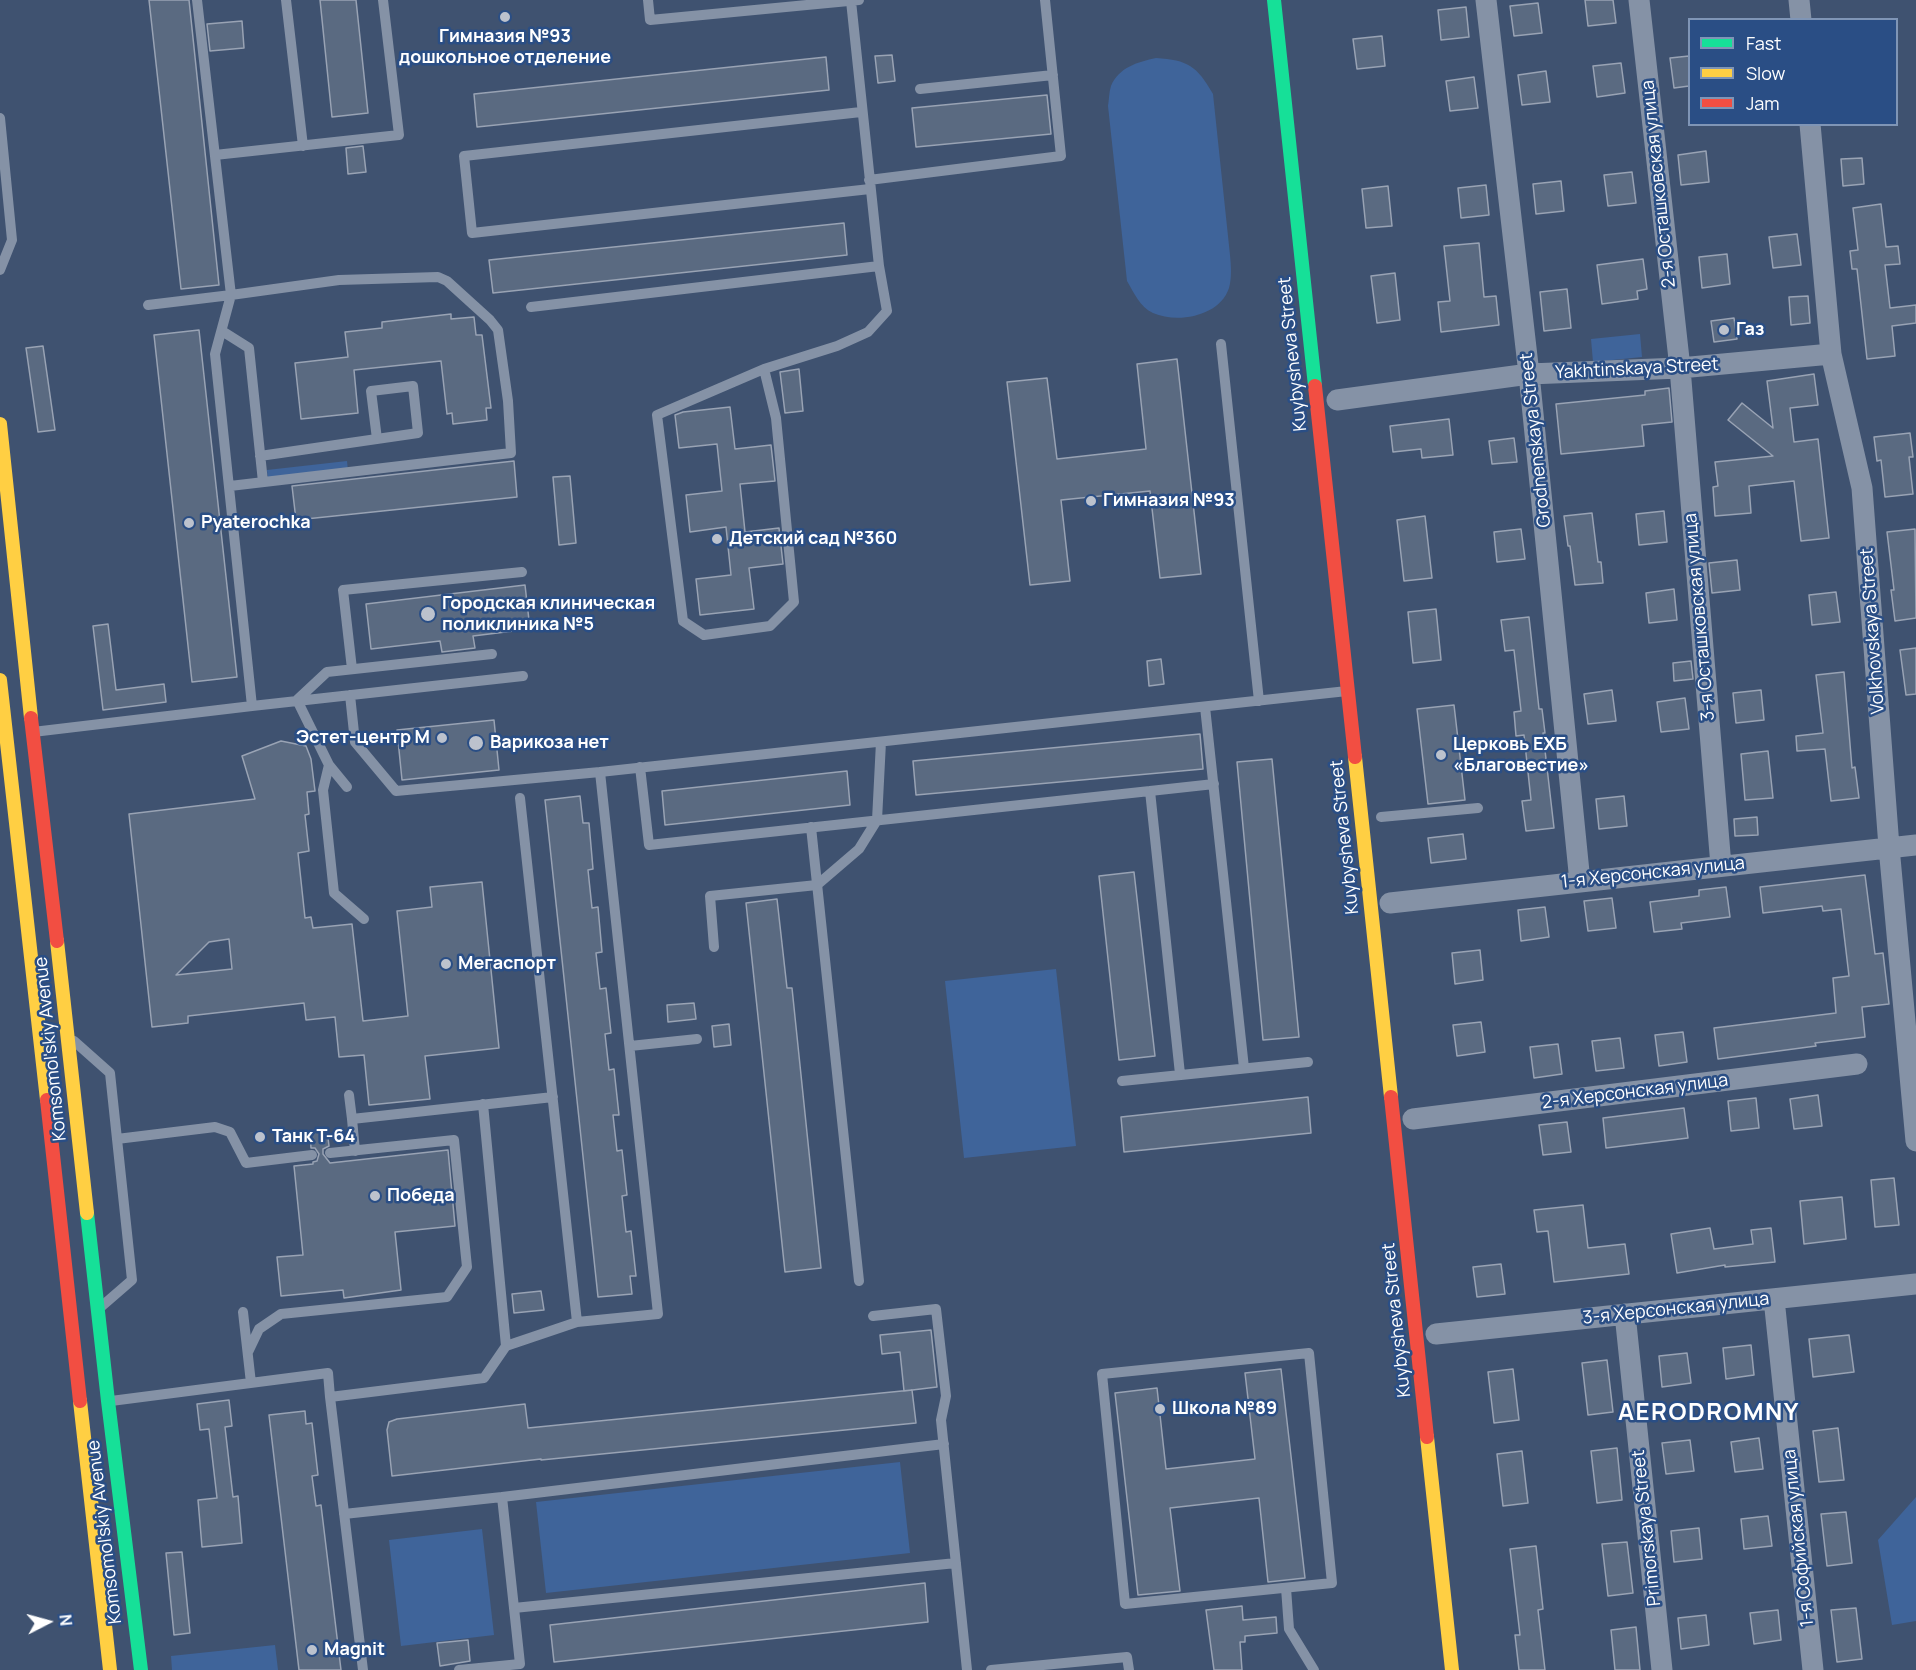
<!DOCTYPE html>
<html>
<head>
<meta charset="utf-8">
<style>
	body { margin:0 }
	#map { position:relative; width:1916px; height:1670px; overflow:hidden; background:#3f5270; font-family:Manrope,sans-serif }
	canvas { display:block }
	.legend { position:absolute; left:1688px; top:18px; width:210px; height:108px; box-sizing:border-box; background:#2a4e85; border:2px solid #7f95b6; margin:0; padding:8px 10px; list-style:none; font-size:18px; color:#fff }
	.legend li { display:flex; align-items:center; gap:12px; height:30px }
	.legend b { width:30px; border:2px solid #7f95b6 }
	.north { position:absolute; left:18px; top:1592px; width:60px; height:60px; -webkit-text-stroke:4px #2a4e85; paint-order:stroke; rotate:84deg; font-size:16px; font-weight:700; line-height:24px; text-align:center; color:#fff }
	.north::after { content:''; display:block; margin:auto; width:21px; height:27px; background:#fff; clip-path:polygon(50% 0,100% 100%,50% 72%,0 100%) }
</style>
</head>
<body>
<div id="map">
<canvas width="1916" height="1670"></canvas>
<ul class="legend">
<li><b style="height:8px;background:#16e098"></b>Fast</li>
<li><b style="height:8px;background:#ffcf43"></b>Slow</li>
<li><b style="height:8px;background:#f24e42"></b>Jam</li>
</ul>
<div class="north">N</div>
</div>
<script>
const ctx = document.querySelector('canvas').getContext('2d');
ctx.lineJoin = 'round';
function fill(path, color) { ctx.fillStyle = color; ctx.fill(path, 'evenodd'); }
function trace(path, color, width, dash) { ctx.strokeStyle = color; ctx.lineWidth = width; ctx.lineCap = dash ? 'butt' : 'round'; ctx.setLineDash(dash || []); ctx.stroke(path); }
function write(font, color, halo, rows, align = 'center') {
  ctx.font = font + ' Manrope,sans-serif'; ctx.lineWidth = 5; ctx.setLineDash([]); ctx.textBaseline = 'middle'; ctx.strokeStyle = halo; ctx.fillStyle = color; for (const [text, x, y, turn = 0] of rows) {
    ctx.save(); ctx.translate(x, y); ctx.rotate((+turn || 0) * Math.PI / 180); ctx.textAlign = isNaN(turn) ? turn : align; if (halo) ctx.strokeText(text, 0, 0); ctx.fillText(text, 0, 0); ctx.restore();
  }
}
fill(new Path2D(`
	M 1156,58 C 1188,60 1197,66 1213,94 L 1230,255 C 1231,266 1232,277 1229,288 C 1220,316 1178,324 1153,313 C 1140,307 1134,293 1127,281 L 1108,106 C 1109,100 1109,92 1111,86 C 1119,67 1138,62 1156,58 Z
	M 1640,334 L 1642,357 L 1593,362 L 1591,339 Z
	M 347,461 L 348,471 L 268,480 L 267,470 Z
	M 1056,969 L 1076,1146 L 964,1158 L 945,981 Z
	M 900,1462 L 910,1553 L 546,1593 L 536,1502 Z
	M 1916,1497 L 1916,1621 L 1892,1625 L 1878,1540 Z
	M 482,1529 L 494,1635 L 401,1646 L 389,1540 Z
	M 275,1645 L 278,1670 L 172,1670 L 171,1656 Z`), '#3f649a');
const building = new Path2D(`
	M 149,0 L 189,0 L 219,285 L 181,289 Z
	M 320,0 L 356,0 L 368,113 L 332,117 Z
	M 1585,0 L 1613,0 L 1616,23 L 1588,26 Z
	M 1538,3 L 1542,33 L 1514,36 L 1510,6 Z
	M 1466,7 L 1469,37 L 1441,40 L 1438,10 Z
	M 242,21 L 244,48 L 210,51 L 207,24 Z
	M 1382,36 L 1385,66 L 1357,69 L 1353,39 Z
	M 892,55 L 895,81 L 878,83 L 875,56 Z
	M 1689,56 L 1689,86 L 1674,88 L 1670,58 Z
	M 826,57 L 829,90 L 477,127 L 474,94 Z
	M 1621,63 L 1625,93 L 1597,97 L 1593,66 Z
	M 1546,71 L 1550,102 L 1522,105 L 1518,75 Z
	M 1474,77 L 1478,108 L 1450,111 L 1446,81 Z
	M 1047,95 L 1051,134 L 916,147 L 912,108 Z
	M 363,146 L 366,172 L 348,174 L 346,148 Z
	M 1706,151 L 1709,182 L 1681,185 L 1678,155 Z
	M 1862,158 L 1864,184 L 1843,186 L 1841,159 Z
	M 1632,172 L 1636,203 L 1608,206 L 1604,175 Z
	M 1561,181 L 1564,211 L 1536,214 L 1533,184 Z
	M 1486,185 L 1489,215 L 1461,218 L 1458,188 Z
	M 1388,186 L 1392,226 L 1366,228 L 1362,189 Z
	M 1881,204 L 1886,247 L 1898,246 L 1900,264 L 1885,265 L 1890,308 L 1916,305 L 1916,323 L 1892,326 L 1895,356 L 1867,359 L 1857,269 L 1852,269 L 1850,251 L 1858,250 L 1853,208 Z
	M 844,223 L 847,255 L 493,293 L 489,260 Z
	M 1797,234 L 1801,265 L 1773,268 L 1769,237 Z
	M 1479,243 L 1484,297 L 1496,296 L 1499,325 L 1441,332 L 1438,302 L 1450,301 L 1444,246 Z
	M 1727,254 L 1730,284 L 1702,288 L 1699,257 Z
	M 1643,259 L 1647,289 L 1637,291 L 1638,299 L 1602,304 L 1597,265 Z
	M 1395,273 L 1400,320 L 1377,323 L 1371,276 Z
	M 1567,289 L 1571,328 L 1544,331 L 1540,292 Z
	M 1808,296 L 1810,323 L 1791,325 L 1789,297 Z
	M 451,314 L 451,319 L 474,317 L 476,335 L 482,335 L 491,408 L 486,408 L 487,420 L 453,424 L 452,413 L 447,414 L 441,361 L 354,370 L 358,413 L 301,419 L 295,363 L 348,357 L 345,332 L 382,328 L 382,322 Z
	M 1734,318 L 1737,339 L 1714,342 L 1711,321 Z
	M 199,330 L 237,677 L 192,682 L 154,335 Z
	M 43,346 L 55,430 L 38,432 L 26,348 Z
	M 1177,359 L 1201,574 L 1160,578 L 1150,491 L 1061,500 L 1070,581 L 1030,585 L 1007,382 L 1047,378 L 1057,459 L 1146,449 L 1137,364 Z
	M 799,369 L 803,411 L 785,413 L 780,372 Z
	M 1814,374 L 1818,405 L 1790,408 L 1794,442 L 1818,439 L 1829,538 L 1801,541 L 1794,481 L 1749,486 L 1751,513 L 1715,516 L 1713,487 L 1718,486 L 1715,462 L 1773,456 L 1728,420 L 1742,403 L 1773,428 L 1767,381 Z
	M 1669,388 L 1672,422 L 1642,425 L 1644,446 L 1561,454 L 1556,404 L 1645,395 L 1645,391 Z
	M 730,407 L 735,449 L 771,445 L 775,481 L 740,484 L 745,532 L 779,528 L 783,564 L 749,568 L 754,609 L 700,615 L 696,579 L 731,575 L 726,527 L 690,532 L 686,495 L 722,491 L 717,444 L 679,448 L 675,415 L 683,412 Z
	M 1449,419 L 1453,455 L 1422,458 L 1421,449 L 1393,452 L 1390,426 Z
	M 1910,433 L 1913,457 L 1909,457 L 1913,494 L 1885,497 L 1881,460 L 1877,461 L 1874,437 Z
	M 1514,438 L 1517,462 L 1492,464 L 1489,441 Z
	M 514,461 L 517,497 L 296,520 L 292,486 Z
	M 570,476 L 576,543 L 559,545 L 553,477 Z
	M 1664,511 L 1667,542 L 1639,545 L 1636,514 Z
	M 1592,513 L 1598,562 L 1601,562 L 1603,583 L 1575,585 L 1570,546 L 1568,546 L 1564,516 Z
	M 1425,516 L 1432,578 L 1404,581 L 1397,520 Z
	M 1521,529 L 1525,559 L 1497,562 L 1494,532 Z
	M 1915,529 L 1916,618 L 1895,621 L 1891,590 L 1894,590 L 1887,532 Z
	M 1737,560 L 1740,590 L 1712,593 L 1709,563 Z
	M 525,585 L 530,629 L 473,636 L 475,648 L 442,652 L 440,641 L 371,649 L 366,604 Z
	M 1674,589 L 1677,620 L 1649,623 L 1646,593 Z
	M 1836,592 L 1840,622 L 1812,625 L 1809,595 Z
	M 1436,609 L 1441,660 L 1413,663 L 1408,612 Z
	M 1529,617 L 1539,709 L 1542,709 L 1545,733 L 1543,733 L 1554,828 L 1526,831 L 1522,801 L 1531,800 L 1524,735 L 1516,736 L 1514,712 L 1521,711 L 1514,650 L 1505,651 L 1501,620 Z
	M 108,624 L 116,690 L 164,684 L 166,702 L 103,710 L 93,626 Z
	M 1916,648 L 1916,694 L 1906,695 L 1900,650 Z
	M 1161,659 L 1164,684 L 1149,686 L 1147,661 Z
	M 1691,661 L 1693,679 L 1674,681 L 1673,663 Z
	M 1844,672 L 1852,768 L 1855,767 L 1859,798 L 1831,801 L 1825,749 L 1797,751 L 1796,736 L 1823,733 L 1816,675 Z
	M 1612,690 L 1616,721 L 1588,724 L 1584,694 Z
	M 1761,690 L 1764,720 L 1736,723 L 1733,693 Z
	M 1685,698 L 1689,729 L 1661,732 L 1657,702 Z
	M 1454,705 L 1465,800 L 1428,804 L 1417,709 Z
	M 494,720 L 499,770 L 402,780 L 397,730 Z
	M 1200,734 L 1203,769 L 916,795 L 913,761 Z
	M 281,741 L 306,746 L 311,759 L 315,791 L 307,792 L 309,814 L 305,815 L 309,851 L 298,853 L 305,918 L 311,917 L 313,928 L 352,924 L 363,1021 L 408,1016 L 397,911 L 432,907 L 430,887 L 482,882 L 499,1048 L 425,1056 L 430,1099 L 369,1105 L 364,1055 L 339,1057 L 335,1017 L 306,1020 L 304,1003 L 188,1016 L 188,1023 L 152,1027 L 129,814 L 255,799 L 242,756 ZM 229,939 L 232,969 L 176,975 L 209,942 Z
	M 1768,751 L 1773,798 L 1745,800 L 1741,754 Z
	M 1272,759 L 1299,1037 L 1263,1040 L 1237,762 Z
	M 847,771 L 850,805 L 665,825 L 662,791 Z
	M 580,796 L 583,823 L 589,823 L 593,869 L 588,870 L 592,908 L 598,907 L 602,952 L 596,953 L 600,989 L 606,988 L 611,1033 L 605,1034 L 609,1070 L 614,1069 L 619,1115 L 613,1115 L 617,1151 L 622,1150 L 627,1195 L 622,1196 L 626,1232 L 631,1231 L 636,1276 L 630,1276 L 632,1294 L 598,1297 L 545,800 Z
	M 1624,796 L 1627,826 L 1599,829 L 1596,799 Z
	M 1757,817 L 1758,835 L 1735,836 L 1734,819 Z
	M 1463,834 L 1466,859 L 1431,863 L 1428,838 Z
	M 1134,872 L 1155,1056 L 1119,1060 L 1099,876 Z
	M 1865,875 L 1875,954 L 1883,953 L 1889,1004 L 1862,1007 L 1865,1037 L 1815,1043 L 1816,1046 L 1718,1059 L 1714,1028 L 1836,1013 L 1833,978 L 1849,976 L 1841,909 L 1823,911 L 1822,906 L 1763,913 L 1760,887 Z
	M 1726,887 L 1730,917 L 1681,923 L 1682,929 L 1654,932 L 1650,902 L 1699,896 L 1699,890 Z
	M 1612,898 L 1616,928 L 1588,931 L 1584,901 Z
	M 777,899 L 787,988 L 792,988 L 821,1268 L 785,1272 L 746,903 Z
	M 1545,907 L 1549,937 L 1521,941 L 1518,910 Z
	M 1480,950 L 1483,980 L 1455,984 L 1452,953 Z
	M 694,1003 L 696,1019 L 668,1022 L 667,1005 Z
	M 1481,1022 L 1485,1052 L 1457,1056 L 1453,1025 Z
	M 729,1024 L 731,1045 L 714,1047 L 712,1026 Z
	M 1683,1032 L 1687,1062 L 1659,1066 L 1655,1035 Z
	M 1620,1038 L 1624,1068 L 1596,1071 L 1592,1041 Z
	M 1558,1044 L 1562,1074 L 1534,1078 L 1530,1047 Z
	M 1818,1095 L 1822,1126 L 1794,1129 L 1790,1099 Z
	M 1308,1097 L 1311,1133 L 1124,1152 L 1121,1117 Z
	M 1756,1098 L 1759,1128 L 1731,1131 L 1728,1101 Z
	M 1684,1108 L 1688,1138 L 1606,1148 L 1603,1118 Z
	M 1567,1122 L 1571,1152 L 1543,1155 L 1539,1125 Z
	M 327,1130 L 329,1146 L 323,1149 L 323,1154 L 330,1163 L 448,1150 L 455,1226 L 395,1232 L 401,1290 L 344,1298 L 343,1290 L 281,1296 L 277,1257 L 303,1255 L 294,1166 L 313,1164 L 313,1162 L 317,1161 L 319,1154 L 315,1148 L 311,1148 L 310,1132 Z
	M 1894,1178 L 1899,1225 L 1875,1227 L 1871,1180 Z
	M 1842,1197 L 1846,1239 L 1804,1244 L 1800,1201 Z
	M 1583,1205 L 1588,1248 L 1625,1244 L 1629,1274 L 1554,1282 L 1548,1231 L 1537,1232 L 1534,1210 Z
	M 1710,1228 L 1714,1249 L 1753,1244 L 1751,1230 L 1771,1228 L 1775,1262 L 1725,1267 L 1725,1265 L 1677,1273 L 1671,1234 Z
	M 1501,1264 L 1505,1294 L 1477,1297 L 1473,1267 Z
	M 541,1291 L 544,1310 L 514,1313 L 512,1294 Z
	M 931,1330 L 937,1387 L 904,1391 L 900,1352 L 882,1354 L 880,1335 Z
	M 1849,1335 L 1854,1372 L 1813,1377 L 1809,1339 Z
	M 1751,1345 L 1754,1375 L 1726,1379 L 1723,1348 Z
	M 1687,1353 L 1691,1383 L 1662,1387 L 1659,1356 Z
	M 1607,1360 L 1613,1412 L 1588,1415 L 1582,1363 Z
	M 1281,1369 L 1305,1578 L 1268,1582 L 1259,1498 L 1170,1508 L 1180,1591 L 1138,1595 L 1115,1393 L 1157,1388 L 1166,1469 L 1255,1459 L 1245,1373 Z
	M 1513,1369 L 1519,1420 L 1494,1423 L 1488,1372 Z
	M 912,1390 L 916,1423 L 541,1460 L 541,1459 L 392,1476 L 387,1430 L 389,1422 L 397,1419 L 525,1404 L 528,1428 Z
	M 229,1400 L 232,1426 L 225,1427 L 233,1497 L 238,1496 L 242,1543 L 202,1547 L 198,1500 L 217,1498 L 209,1429 L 200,1430 L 197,1404 Z
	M 305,1411 L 306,1424 L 312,1423 L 318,1475 L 312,1476 L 316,1506 L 321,1505 L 341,1670 L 299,1670 L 269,1415 Z
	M 1838,1428 L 1844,1480 L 1819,1482 L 1813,1431 Z
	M 1759,1438 L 1763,1469 L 1735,1472 L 1731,1442 Z
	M 1690,1440 L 1694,1471 L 1666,1474 L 1662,1443 Z
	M 1617,1448 L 1622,1500 L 1597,1503 L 1591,1451 Z
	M 1522,1451 L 1528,1503 L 1503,1506 L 1497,1454 Z
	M 1846,1512 L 1852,1563 L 1827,1566 L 1821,1514 Z
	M 1768,1516 L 1772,1546 L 1744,1549 L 1741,1519 Z
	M 1699,1528 L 1702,1559 L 1674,1562 L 1671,1531 Z
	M 1627,1542 L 1633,1593 L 1608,1596 L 1602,1544 Z
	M 1536,1546 L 1543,1609 L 1538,1610 L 1545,1670 L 1519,1670 L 1515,1635 L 1520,1635 L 1510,1549 Z
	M 182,1552 L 190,1633 L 174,1635 L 166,1553 Z
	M 925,1583 L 928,1622 L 554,1662 L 550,1625 Z
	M 1242,1606 L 1243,1620 L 1276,1617 L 1277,1633 L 1245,1636 L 1245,1642 L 1240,1642 L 1242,1670 L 1214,1670 L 1206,1610 Z
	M 1856,1608 L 1862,1659 L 1837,1662 L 1831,1610 Z
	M 1778,1610 L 1781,1640 L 1754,1644 L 1750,1613 Z
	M 1706,1615 L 1709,1645 L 1681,1649 L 1678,1618 Z
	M 1636,1627 L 1640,1670 L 1615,1670 L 1611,1630 Z
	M 468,1640 L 470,1661 L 440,1666 L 437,1643 Z`);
fill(building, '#5a6a81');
trace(building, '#99a3b4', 1.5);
trace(new Path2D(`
	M 286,0 L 303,146
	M 648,0 L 650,20 L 859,0
	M 920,89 L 1053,75
	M 861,112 L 464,156 L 472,233 L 870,189
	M 0,118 L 12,240 L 0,270
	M 215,155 L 399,135 L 383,0
	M 869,180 L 1061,156 L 1045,0
	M 148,305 L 231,295 L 339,280 L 438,277 L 447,281 L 490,320 L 498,330 L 508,401 L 511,453 L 230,486
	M 531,307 L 879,266
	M 222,331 L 249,348 L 263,482
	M 1221,344 L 1259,701
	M 764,369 L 776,418 L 794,602 L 770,626 L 704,635 L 683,621 L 657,415 L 764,369 L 837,346 L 868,332 L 887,311 L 879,266 L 851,1
	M 260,456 L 418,433 L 413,386 L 371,391 L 377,439
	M 352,669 L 343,590 L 522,572
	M 350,695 L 355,742 L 396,791 L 600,772
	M 252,706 L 523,676
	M 1205,707 L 1244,1068
	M 33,732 L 252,706 L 215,354 L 231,295 L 197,0
	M 329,765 L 323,790 L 334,893 L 364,919
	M 640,767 L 649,845 L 1150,791 L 1180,1074
	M 347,787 L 329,765 L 297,700 L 327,672 L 492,654
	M 1150,791 L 1214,784
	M 520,798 L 577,1322 L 658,1314 L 600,772 L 1347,691
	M 1381,817 L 1478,808
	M 811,827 L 859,1281
	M 714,947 L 710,896 L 817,885 L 859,849 L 877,820 L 881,742
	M 74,1041 L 110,1073 L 117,1139 L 215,1127 L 230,1132 L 246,1163 L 312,1155
	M 630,1046 L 697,1039
	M 1122,1081 L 1308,1062
	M 349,1095 L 352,1119
	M 355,1151 L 352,1119 L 553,1097
	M 102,1306 L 132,1280 L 117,1139
	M 243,1312 L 251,1383
	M 873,1316 L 936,1309 L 946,1396 L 941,1420 L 967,1670
	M 506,1346 L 577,1322
	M 248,1352 L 259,1329 L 281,1314 L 447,1297 L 467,1267 L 454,1140 L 330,1153
	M 1309,1353 L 1332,1583 L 1125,1604 L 1102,1374 Z
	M 111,1401 L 328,1373 L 330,1397
	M 944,1444 L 502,1497 L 514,1608 L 956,1563
	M 344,1514 L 502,1497
	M 1286,1588 L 1289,1629 L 1314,1670
	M 363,1670 L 330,1397 L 484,1378 L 506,1346 L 483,1104
	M 459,1670 L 520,1664 L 514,1608
	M 991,1670 L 1127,1657 L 1129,1670`), '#8592a6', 10);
trace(new Path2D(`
	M 1486,0 L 1529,374 L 1580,882
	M 1639,0 L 1680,368 L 1721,866
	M 1799,0 L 1801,20
	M 1810,124 L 1831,354 L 1862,488 L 1889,847 L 1916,1141
	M 1337,400 L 1529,374 L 1680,368 L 1831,354
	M 1390,903 L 1916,845
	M 1413,1119 L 1857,1064
	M 1774,1299 L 1813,1670
	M 1625,1314 L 1662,1670
	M 1436,1334 L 1916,1284`), '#8592a6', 21);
trace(new Path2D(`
	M 1274,0 L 1315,386
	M 87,1213 L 108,1401 L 141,1670`), '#16e098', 14);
trace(new Path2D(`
	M 0,424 L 31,718
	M 0,680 L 47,1100
	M 1355,757 L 1391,1097
	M 57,941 L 87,1213
	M 80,1401 L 110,1670
	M 1427,1437 L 1452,1670`), '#ffcf43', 14);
trace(new Path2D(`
	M 1315,386 L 1355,757
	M 31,718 L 57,941
	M 1391,1097 L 1427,1437
	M 47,1100 L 80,1401`), '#f24e42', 14);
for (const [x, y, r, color] of [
	[505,17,6,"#bcc2cd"],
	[1724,330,6,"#bcc2cd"],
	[1091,501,6,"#bcc2cd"],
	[189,523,6,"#bcc2cd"],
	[717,539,6,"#bcc2cd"],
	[428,614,8,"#bcc2cd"],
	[442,738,6,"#bcc2cd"],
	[476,743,8,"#bcc2cd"],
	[1441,755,6,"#bcc2cd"],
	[446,964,6,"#bcc2cd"],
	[260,1137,6,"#bcc2cd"],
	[375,1196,6,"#bcc2cd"],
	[1160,1409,6,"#bcc2cd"],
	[312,1650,6,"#bcc2cd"]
]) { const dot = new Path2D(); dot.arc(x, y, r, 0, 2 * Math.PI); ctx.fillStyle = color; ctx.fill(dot); trace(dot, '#2a4e85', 2); }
write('bold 18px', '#fff', '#2a4e85', [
	["Гимназия №93",505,37,"center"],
	["дошкольное отделение",505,58,"center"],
	["Газ",1736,330],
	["Гимназия №93",1103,501],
	["Pyaterochka",201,523],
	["Детский сад №360",729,539],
	["Городская клиническая",442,604],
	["поликлиника №5",442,625],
	["Эстет-центр М",430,738,"right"],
	["Варикоза нет",490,743],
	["Церковь ЕХБ",1453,745],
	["«Благовестие»",1453,766],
	["Мегаспорт",458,964],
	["Танк Т-64",272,1137],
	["Победа",387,1196],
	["Школа №89",1172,1409],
	["Magnit",324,1650]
], 'left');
write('18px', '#fff', '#2a4e85', [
	["2-я Осташковская улица",1659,184,-96],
	["Kuybysheva Street",1293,354,-96],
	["Yakhtinskaya Street",1637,369,-3],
	["Grodnenskaya Street",1536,440,-96],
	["3-я Осташковская улица",1700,617,-95],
	["Volkhovskaya Street",1873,631,-94],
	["Kuybysheva Street",1345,837,-96],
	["1-я Херсонская улица",1653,873,-6],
	["Komsomol'skiy Avenue",51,1049,-96],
	["2-я Херсонская улица",1635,1092,-7],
	["3-я Херсонская улица",1676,1309,-6],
	["Kuybysheva Street",1397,1320,-96],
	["Primorskaya Street",1647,1528,-96],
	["Komsomol'skiy Avenue",105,1532,-97],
	["1-я Софийская улица",1799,1538,-96]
]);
ctx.letterSpacing = '1.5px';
write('bold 24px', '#fff', '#2a4e85', [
	["AERODROMNY",1709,1413]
]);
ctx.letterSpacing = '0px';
</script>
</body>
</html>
